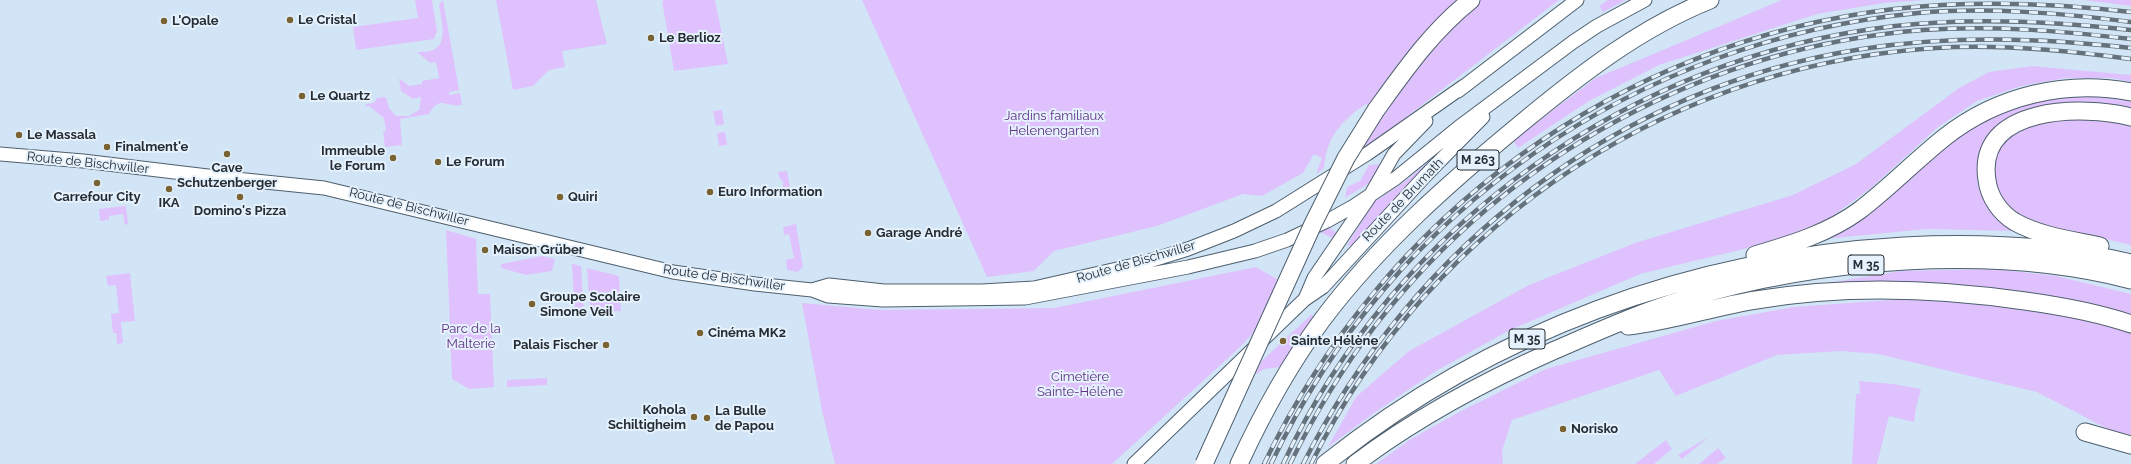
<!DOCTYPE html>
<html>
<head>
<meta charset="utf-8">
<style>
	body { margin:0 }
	canvas { display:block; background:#d1e5f6 }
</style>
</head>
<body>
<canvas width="2131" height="464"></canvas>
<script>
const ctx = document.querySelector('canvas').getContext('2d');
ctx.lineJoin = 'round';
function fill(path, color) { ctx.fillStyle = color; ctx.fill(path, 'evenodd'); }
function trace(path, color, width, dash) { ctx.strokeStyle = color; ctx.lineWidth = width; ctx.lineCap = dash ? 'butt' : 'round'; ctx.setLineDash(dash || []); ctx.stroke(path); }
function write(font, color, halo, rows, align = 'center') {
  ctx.font = font + ' Raleway,sans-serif'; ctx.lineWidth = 4; ctx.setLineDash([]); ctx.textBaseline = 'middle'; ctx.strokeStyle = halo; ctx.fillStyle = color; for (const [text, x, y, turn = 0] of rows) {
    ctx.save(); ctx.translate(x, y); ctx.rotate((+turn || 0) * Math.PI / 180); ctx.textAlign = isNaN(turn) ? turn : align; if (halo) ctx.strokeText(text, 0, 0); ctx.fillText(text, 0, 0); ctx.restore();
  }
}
fill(new Path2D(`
	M 415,0 L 432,0 L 437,31 L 434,39 L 356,50 L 353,27 L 418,18 Z
	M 443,0 L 459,90 L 449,92 L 449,95 L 460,93 L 462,105 C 446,108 440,94 429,114 L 400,119 L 402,145 L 385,147 L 383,131 L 386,131 L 384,118 L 369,106 L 366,107 L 366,104 L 374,103 L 377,98 L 386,97 L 389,108 L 396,116 L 409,116 L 419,110 L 421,97 L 413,99 L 401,91 L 399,78 L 409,86 L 422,84 L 422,81 L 439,78 L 436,62 L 430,63 L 417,52 C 451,54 443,28 439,5 Z
	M 496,0 L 596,0 L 607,44 L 562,51 L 565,67 L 549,70 L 533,86 L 513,90 Z
	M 666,0 L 715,0 L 728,64 L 674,71 L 662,1 Z
	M 862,0 L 1559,0 L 1367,147 L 1363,142 L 1382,113 L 1366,104 C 1342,120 1326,138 1324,168 L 1316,174 L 1322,158 L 1314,154 L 1303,173 L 1262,196 L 1243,194 L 1157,226 L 1054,251 L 1034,271 L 987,277 Z
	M 1608,0 L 1626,0 L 1603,12 L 1599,6 Z
	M 1782,0 L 1925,0 L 1884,3 L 1817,14 L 1659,65 L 1589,101 L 1518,148 L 1513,140 L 1596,78 Z
	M 2084,0 L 2131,0 L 2131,6 Z
	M 2032,66 L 2131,75 L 2131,82 L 2111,78 L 2066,78 L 2021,86 L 1977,101 L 1938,127 L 1871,188 L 1827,220 L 1785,239 L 1640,274 L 1508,331 L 1436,371 L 1374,413 L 1328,447 L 1356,397 L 1409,351 L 1529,285 L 1635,243 L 1793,195 L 1856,164 L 1959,88 L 1989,72 Z
	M 2040,95 L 2131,96 L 2131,109 C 2120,107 2109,104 2098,103 C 2056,98 1987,109 1978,159 C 1972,194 1990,210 2014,231 L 1927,229 L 1824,239 L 1947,139 Z
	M 722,110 L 724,124 L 716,126 L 713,111 Z
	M 2076,116 L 2131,123 L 2131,245 L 2039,224 L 2010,211 L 1996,193 L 1992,161 L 2007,135 L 2035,122 Z
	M 725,132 L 727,145 L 719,146 L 717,133 Z
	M 1437,155 L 1352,246 L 1347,245 L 1374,202 L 1403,183 Z
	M 1383,164 L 1371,182 L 1345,198 L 1347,187 L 1360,181 L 1369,165 Z
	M 787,171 L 791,193 L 783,194 L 783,181 L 780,179 L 778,172 Z
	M 126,206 L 128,224 L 125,225 L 123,214 L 109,216 L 109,220 L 100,221 L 99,209 Z
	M 796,224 L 803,267 L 798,272 L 787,270 L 786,260 L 794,258 L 789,234 L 784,235 L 783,227 Z
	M 1329,228 L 1336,232 L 1336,240 L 1320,232 Z
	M 446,230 L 476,239 L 478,294 L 490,294 L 494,387 L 469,389 L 452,379 Z
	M 542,256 L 555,259 L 552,271 L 526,275 L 501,268 L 501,264 Z
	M 572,264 L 581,266 L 584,315 L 575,316 Z
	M 1256,267 L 1277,279 L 1288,296 L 1238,349 L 1112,464 L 835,464 L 822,411 L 802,303 L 880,310 L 1054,308 Z
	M 587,268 L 619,276 L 621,311 L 590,312 Z
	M 1994,269 L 2056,276 L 2131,294 L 2131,318 L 2080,303 L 1779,291 L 1901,271 Z
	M 130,273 L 135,321 L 121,322 L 123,343 L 117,344 L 116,333 L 113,333 L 111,314 L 119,313 L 116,285 L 108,286 L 106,276 Z
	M 1917,298 C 1989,304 2062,308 2131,331 L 2131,439 L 2127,439 L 2037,392 L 1878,354 L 1841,351 L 1777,355 L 1676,396 L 1659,370 L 1512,420 L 1502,451 L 1503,464 L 1376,464 L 1411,439 L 1461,411 L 1546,369 L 1716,321 L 1794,307 Z
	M 1311,315 L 1316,317 L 1281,367 L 1264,369 L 1253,376 L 1252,370 Z
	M 547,378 L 547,385 L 507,387 L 507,380 Z
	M 1859,381 L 1893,384 L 1921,389 L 1916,408 L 1914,422 L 1889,416 L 1877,464 L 1852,464 L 1856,394 L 1860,394 Z
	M 1709,437 L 1682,459 L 1678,455 Z
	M 1666,440 L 1672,449 L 1654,464 L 1635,464 Z
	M 1718,448 L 1726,458 L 1717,464 L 1699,464 Z`), '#dfc2fd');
const secondary = new Path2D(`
	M 1458,91 L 1577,0
	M 0,154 L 83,161 L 216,177 L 324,188 L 673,272 L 755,284 L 812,290 L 828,296 L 883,300 L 1025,298 L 1188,267 L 1255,251 L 1287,240 L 1327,221 L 1354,206 L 1396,178 L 1459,127 L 1573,42 L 1597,26 L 1645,0
	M 812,290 L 829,285 L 884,291 L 982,291 L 1034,288 L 1143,263 L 1188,249 L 1234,231 L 1276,211 L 1367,154 L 1464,86
	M 1305,299 L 1314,278 L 1370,196 L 1394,154 L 1426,121
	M 1134,464 L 1304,300 L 1323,287 L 1426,175 L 1483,117`);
const highway = new Path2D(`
	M 1376,110 C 1405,70 1432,31 1471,0
	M 2100,246 C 2072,240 2040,236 2015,222 C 2000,213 1989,197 1987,180 C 1975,105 2084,105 2131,117
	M 1755,255 C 1792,244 1829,233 1860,210 C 1890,187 1916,160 1945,137 C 1997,96 2066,79 2131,92
	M 1628,326 C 1671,321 1713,307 1756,300 C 1844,285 1936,288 2025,301 C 2061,306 2096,312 2131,324
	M 2085,432 L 2131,445
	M 1239,464 C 1262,414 1289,365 1322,320 C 1379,244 1451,181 1524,121 C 1581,74 1640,28 1710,0
	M 1325,464 C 1491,331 1692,258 1904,246 C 1981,242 2055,245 2131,263
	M 1355,464 C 1417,417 1485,381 1555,350 C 1597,332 1639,313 1682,300 C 1818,259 1992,244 2131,280`);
trace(secondary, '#4e5f6e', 15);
trace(highway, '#4e5f6e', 19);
trace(secondary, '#fff', 13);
trace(highway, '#fff', 17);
const rail = new Path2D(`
	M 1264,464 C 1384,214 1618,42 1894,9 C 1974,0 2052,3 2131,12
	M 1271,464 C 1392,209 1637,40 1918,13 C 1989,7 2060,13 2131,22
	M 1283,464 C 1395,224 1632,56 1895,26 C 1974,17 2052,21 2131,30
	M 1290,464 C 1314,415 1342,369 1375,326 C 1507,155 1708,47 1923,30 C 1992,25 2062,31 2131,39
	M 1303,464 C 1414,245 1617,87 1862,49 C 1952,35 2041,38 2131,48
	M 1311,464 C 1433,218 1679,58 1954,47 C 2013,45 2072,51 2131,59`);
trace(rail, '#65717b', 4.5);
trace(rail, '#e5f1fc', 3, [9]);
const highwayBridge = new Path2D(`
	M 1204,464 L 1313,224 L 1346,158 L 1376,110`);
trace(highwayBridge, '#4e5f6e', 19, []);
trace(highwayBridge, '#fff', 17);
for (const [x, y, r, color] of [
	[290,20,4,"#796333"],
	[164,21,4,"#796333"],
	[651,38,4,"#796333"],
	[302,96,4,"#796333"],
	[19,135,4,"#796333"],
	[107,147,4,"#796333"],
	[227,154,4,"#796333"],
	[393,158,4,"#796333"],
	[438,162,4,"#796333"],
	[97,183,4,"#796333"],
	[169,189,4,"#796333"],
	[710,192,4,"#796333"],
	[240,197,4,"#796333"],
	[560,197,4,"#796333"],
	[868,233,4,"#796333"],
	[485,250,4,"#796333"],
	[532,304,4,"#796333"],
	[700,333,4,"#796333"],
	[1283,341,4,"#796333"],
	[606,345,4,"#796333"],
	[694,417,4,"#796333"],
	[707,418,4,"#796333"],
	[1563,429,4,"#796333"]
]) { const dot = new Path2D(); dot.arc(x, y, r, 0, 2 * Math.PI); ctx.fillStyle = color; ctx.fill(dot); trace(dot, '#e5f1fc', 1.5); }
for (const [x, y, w] of [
	[1478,160,42],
	[1866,265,36],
	[1527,339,36]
]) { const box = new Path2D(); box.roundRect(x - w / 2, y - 10, w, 20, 3); ctx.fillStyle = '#e5f1fc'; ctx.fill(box); trace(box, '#252c33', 1); }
write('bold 12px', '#252c33', null, [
	["M 263",1478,160],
	["M 35",1866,265],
	["M 35",1527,339]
]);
write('bold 13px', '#252c33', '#e5f1fc', [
	["Le Cristal",298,20],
	["L'Opale",172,21],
	["Le Berlioz",659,38],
	["Le Quartz",310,96],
	["Le Massala",27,135],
	["Finalment'e",115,147],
	["Immeuble",385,151,"right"],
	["le Forum",385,166,"right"],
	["Le Forum",446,162],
	["Cave",227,168,"center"],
	["Schutzenberger",227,183,"center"],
	["Euro Information",718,192],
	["Carrefour City",97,197,"center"],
	["Quiri",568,197],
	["IKA",169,203,"center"],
	["Domino's Pizza",240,211,"center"],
	["Garage André",876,233],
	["Maison Grüber",493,250],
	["Groupe Scolaire",540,297],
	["Simone Veil",540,312],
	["Cinéma MK2",708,333],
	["Sainte Hélène",1291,341],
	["Palais Fischer",598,345,"right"],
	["Kohola",686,410,"right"],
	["Schiltigheim",686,425,"right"],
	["La Bulle",715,411],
	["de Papou",715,426],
	["Norisko",1571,429]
], 'left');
write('13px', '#603185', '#e5f1fc', [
	["Jardins familiaux",1054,116],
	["Helenengarten",1054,131],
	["Parc de la",471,329],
	["Malterie",471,344],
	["Cimetière",1080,377],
	["Sainte-Hélène",1080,392]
]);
write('13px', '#252c33', '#e5f1fc', [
	["Route de Bischwiller",88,163,6],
	["Route de Brumath",1403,200,-46],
	["Route de Bischwiller",409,207,14],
	["Route de Bischwiller",1136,262,-16],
	["Route de Bischwiller",724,278,8]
]);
</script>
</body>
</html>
